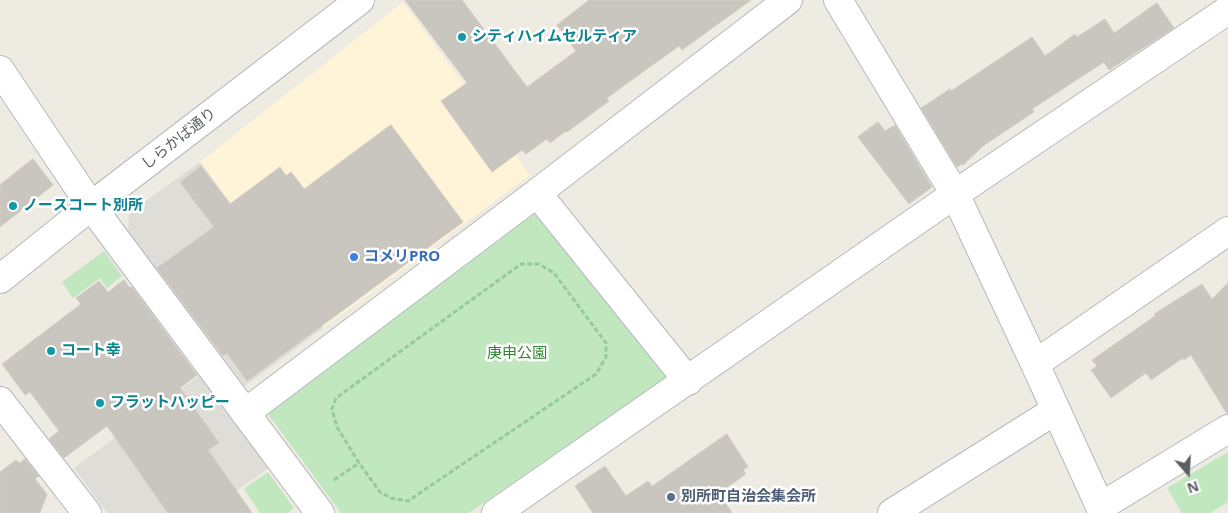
<!DOCTYPE html>
<html>
<head>
<meta charset="utf-8">
<style>
	body { margin:0 }
	#map { position:relative; width:1228px; height:513px; overflow:hidden; background:#eeebe2; font-family:"Open Sans",sans-serif }
	canvas { display:block }
	.north { position:absolute; left:1163px; top:448px; width:50px; height:50px; -webkit-text-stroke:4px #fff; paint-order:stroke; rotate:161deg; font-size:14px; font-weight:700; line-height:20px; text-align:center; color:#5b5f64 }
	.north::after { content:''; display:block; margin:auto; width:18px; height:22px; background:#5b5f64; clip-path:polygon(50% 0,100% 100%,50% 72%,0 100%) }
</style>
</head>
<body>
<div id="map">
<canvas width="1228" height="513"></canvas>
<div class="north">N</div>
</div>
<script>
const ctx = document.querySelector('canvas').getContext('2d');
ctx.lineJoin = 'round';
function fill(path, color) { ctx.fillStyle = color; ctx.fill(path, 'evenodd'); }
function trace(path, color, width, dash) { ctx.strokeStyle = color; ctx.lineWidth = width; ctx.lineCap = dash ? 'butt' : 'round'; ctx.setLineDash(dash || []); ctx.stroke(path); }
function write(font, color, halo, rows, align = 'center') {
  ctx.font = font + ' "Open Sans","Noto Sans JP",sans-serif'; ctx.lineWidth = 5; ctx.setLineDash([]); ctx.textBaseline = 'middle'; ctx.strokeStyle = halo; ctx.fillStyle = color; for (const [text, x, y, turn = 0] of rows) {
    ctx.save(); ctx.translate(x, y); ctx.rotate((+turn || 0) * Math.PI / 180); ctx.textAlign = isNaN(turn) ? turn : align; if (halo) ctx.strokeText(text, 0, 0); ctx.fillText(text, 0, 0); ctx.restore();
  }
}
fill(new Path2D(`
	M 403,2 L 530,175 L 323,328 L 200,162 Z`), '#fff4d7');
fill(new Path2D(`
	M 200,162 L 323,328 L 245,386 L 128,233 L 129,213 Z
	M 200,375 L 268,468 L 206,513 L 107,513 L 74,468 Z`), '#dfddd7');
fill(new Path2D(`
	M 539,208 L 667,377 L 469,513 L 341,513 L 265,410 Z
	M 104,251 L 122,276 L 107,288 L 100,278 L 73,298 L 62,282 Z
	M 1228,452 L 1228,502 L 1210,513 L 1182,513 L 1167,488 Z
	M 268,472 L 294,508 L 288,513 L 260,513 L 244,489 Z`), '#c0e7be');
const building = new Path2D(`
	M 405,0 L 462,0 L 527,87 L 576,51 L 557,25 L 589,0 L 751,0 L 682,50 L 679,46 L 633,79 L 607,98 L 609,101 L 567,132 L 566,131 L 550,143 L 547,139 L 526,154 L 522,150 L 492,172 L 441,101 L 467,83 Z
	M 1157,3 L 1174,28 L 1109,70 L 1104,62 L 1032,109 L 1034,112 L 983,146 L 963,165 L 962,164 L 957,167 L 921,108 L 950,89 L 951,91 L 1032,37 L 1045,56 L 1075,34 L 1077,37 L 1105,19 L 1114,33 Z
	M 878,122 L 885,131 L 895,125 L 932,187 L 909,204 L 858,137 Z
	M 391,125 L 463,222 L 247,381 L 227,353 L 223,356 L 157,268 L 214,227 L 180,182 L 201,166 L 230,204 L 280,167 L 286,176 L 291,172 L 304,189 Z
	M 33,159 L 53,185 L 0,227 L 0,185 Z
	M 124,280 L 130,288 L 132,287 L 197,375 L 180,388 L 219,443 L 208,450 L 252,513 L 168,513 L 107,426 L 64,458 L 49,439 L 59,431 L 30,392 L 25,395 L 2,364 L 81,304 L 76,298 L 99,281 L 108,292 Z
	M 1228,283 L 1228,413 L 1227,414 L 1191,355 L 1184,360 L 1183,358 L 1151,380 L 1146,373 L 1111,398 L 1091,370 L 1097,366 L 1092,360 L 1155,316 L 1154,314 L 1202,284 L 1212,299 Z
	M 727,434 L 748,467 L 743,470 L 746,474 L 719,493 L 732,513 L 593,513 L 575,486 L 605,466 L 626,496 L 648,481 L 652,486 Z
	M 25,459 L 39,476 L 35,479 L 47,494 L 40,513 L 0,513 L 0,472 L 16,460 L 19,463 Z`);
fill(building, '#c9c6c0');
trace(building, '#d3ccc1', 1);
const minor = new Path2D(`
	M 838,0 L 955,194 L 1035,364 L 1103,513
	M 0,70 L 91,206 L 320,513
	M 537,193 L 688,381
	M 1035,364 L 1228,231
	M 0,401 L 87,513
	M 245,413 L 537,193 L 788,0
	M 1100,507 L 1228,429
	M 496,513 L 955,194 L 1228,10
	M 892,513 L 1056,410`);
const tertiary = new Path2D(`
	M 0,279 L 91,206 L 360,0`);
trace(minor, '#b5b9bd', 30);
trace(tertiary, '#b5b9bd', 30);
trace(new Path2D(`
	M 334,480 L 359,463 L 337,427 L 332,409 L 336,398 L 521,264 L 539,264 L 554,273 L 606,343 L 606,357 L 596,374 L 408,501 L 391,498 L 380,492 L 359,463`), '#96c9a2', 3, [5, 2.5]);
trace(minor, '#fff', 28);
trace(tertiary, '#fff', 28);
for (const [x, y, r, color] of [
	[462,37,5,"#0f9aa8"],
	[13,206,5,"#0f9aa8"],
	[354,257,5,"#3f7fe0"],
	[51,351,5,"#0f9aa8"],
	[100,403,5,"#0f9aa8"],
	[671,497,5,"#5c6f8a"]
]) { const dot = new Path2D(); dot.arc(x, y, r, 0, 2 * Math.PI); ctx.fillStyle = color; ctx.fill(dot); trace(dot, '#fff', 2); }
write('bold 15px', '#0d838f', '#fff', [
	["シティハイムセルティア",472,37],
	["ノースコート別所",23,206],
	["コート幸",61,351],
	["フラットハッピー",110,403]
], 'left');
write('15px', '#5b5f64', '#fff', [
	["しらかば通り",179,139,-38]
]);
write('bold 15px', '#366cbe', '#fff', [
	["コメリPRO",364,257]
], 'left');
write('15px', '#318530', '#fff', [
	["庚申公園",517,354]
]);
write('bold 15px', '#4e5e75', '#fff', [
	["別所町自治会集会所",681,497]
], 'left');
</script>
</body>
</html>
